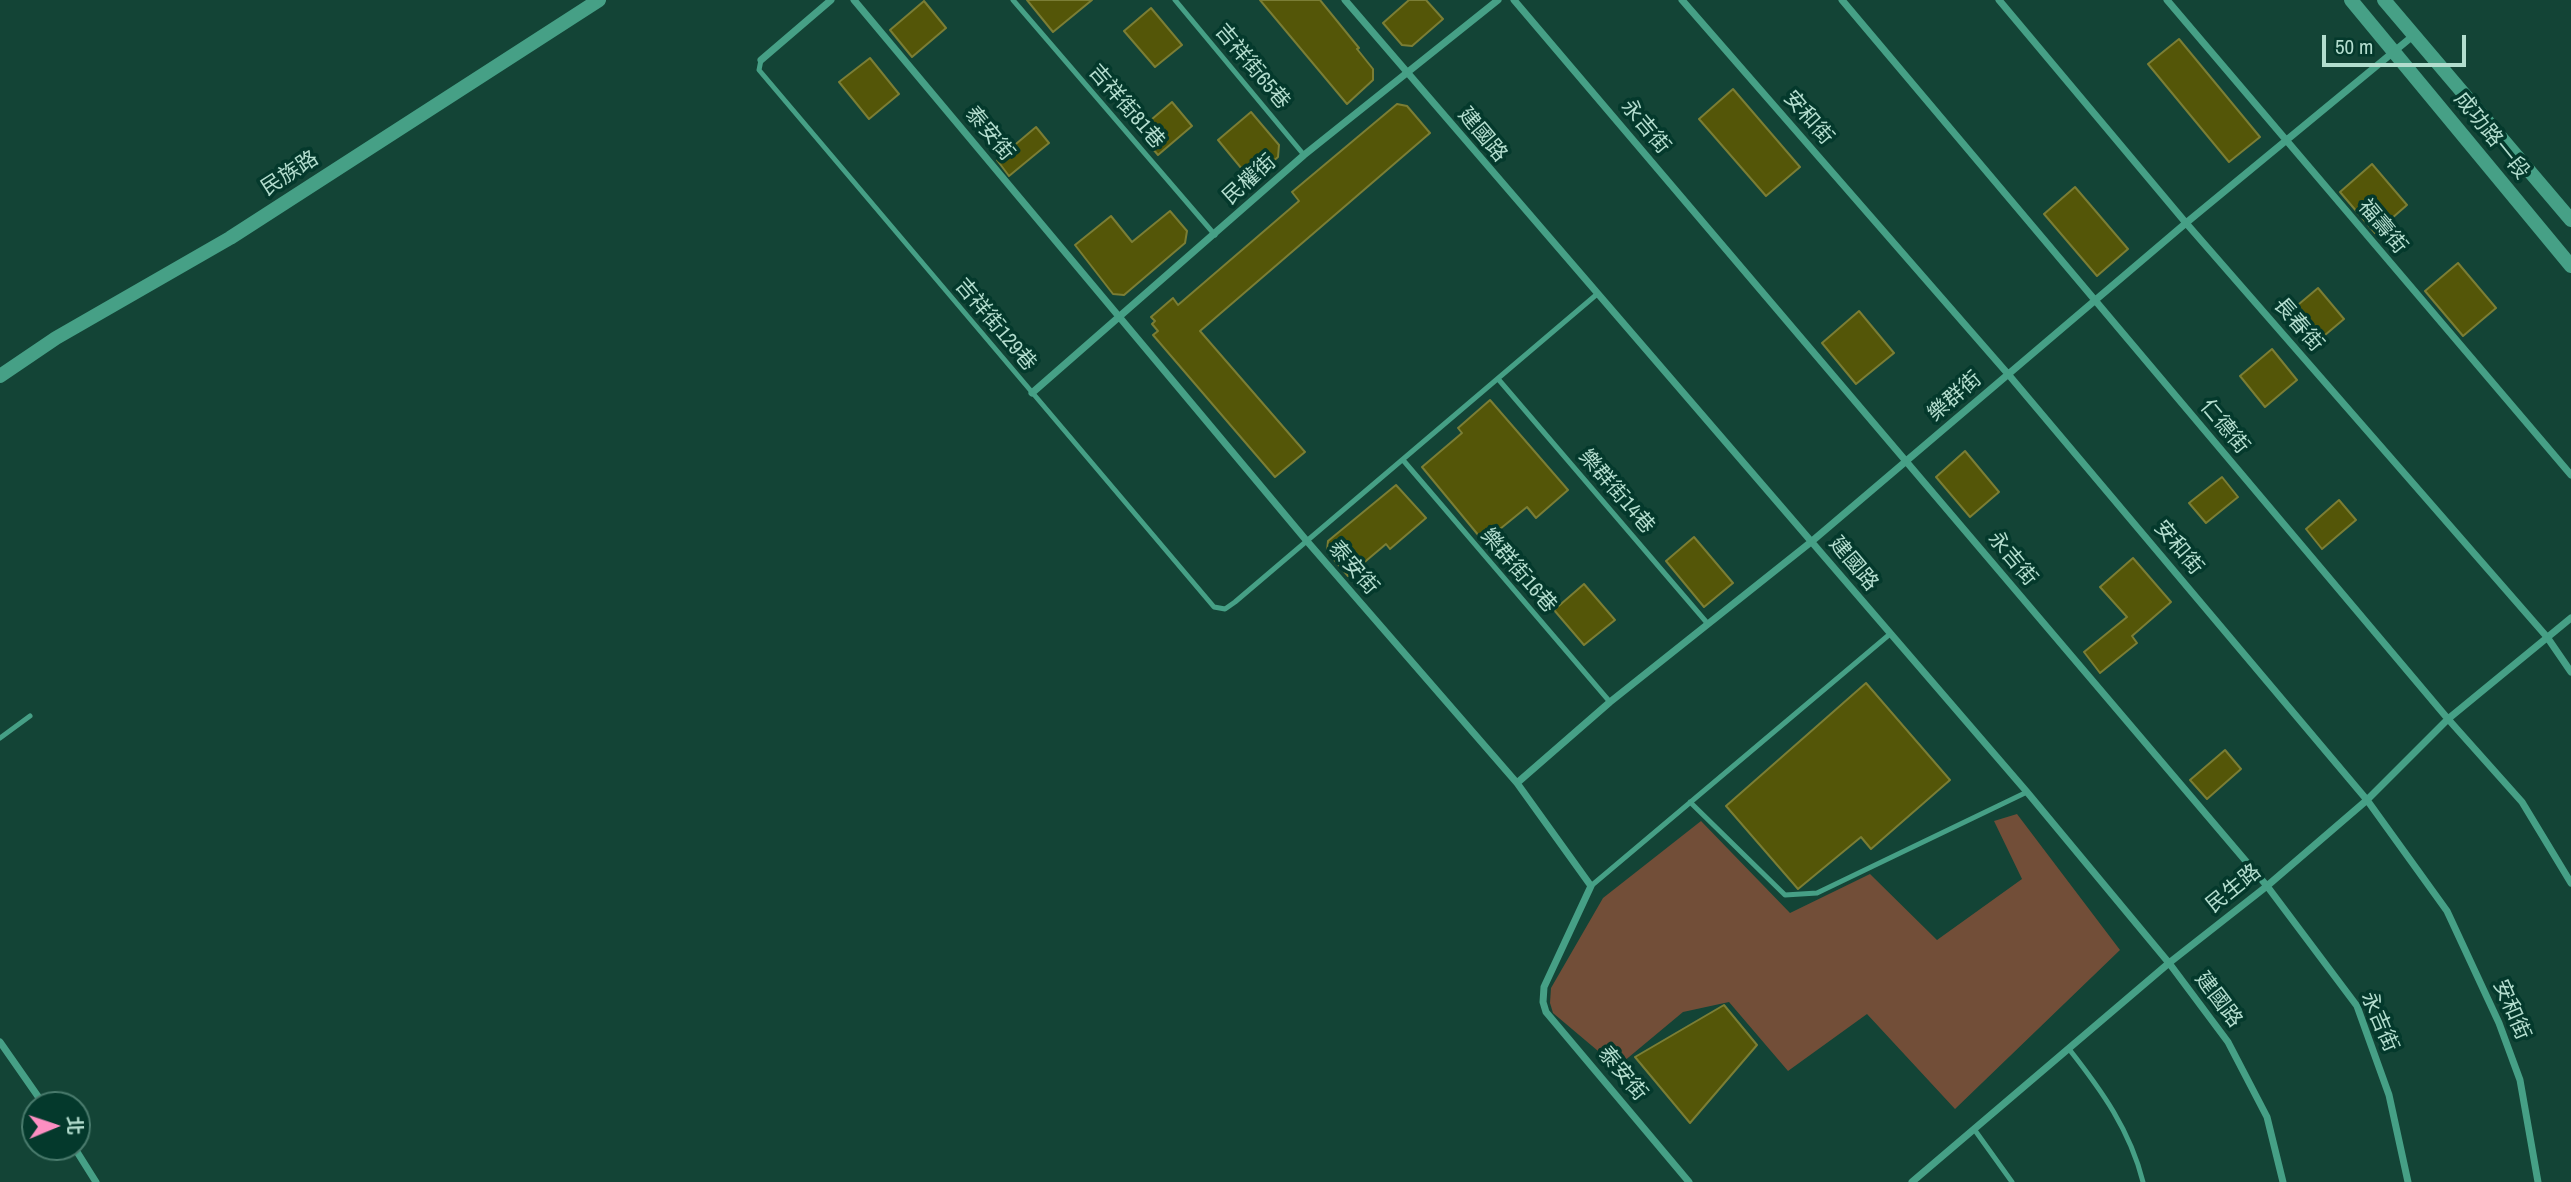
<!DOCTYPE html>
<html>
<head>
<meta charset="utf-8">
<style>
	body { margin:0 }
	#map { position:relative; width:2571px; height:1182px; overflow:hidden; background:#134436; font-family:"Archivo Narrow","Noto Sans TC",sans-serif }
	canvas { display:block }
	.north { position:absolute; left:21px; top:1091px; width:70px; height:70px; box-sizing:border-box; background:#04392c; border:2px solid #4a7b6d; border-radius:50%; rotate:88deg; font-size:19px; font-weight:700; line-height:28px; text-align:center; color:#b3ddce }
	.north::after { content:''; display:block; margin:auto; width:24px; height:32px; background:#fc8fc2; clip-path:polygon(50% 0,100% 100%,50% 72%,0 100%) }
	.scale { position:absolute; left:2322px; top:35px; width:144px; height:32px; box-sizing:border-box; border:4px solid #b3ddce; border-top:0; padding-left:9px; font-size:21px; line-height:24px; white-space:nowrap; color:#b3ddce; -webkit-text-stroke:5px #04392c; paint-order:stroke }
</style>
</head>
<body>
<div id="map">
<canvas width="2571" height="1182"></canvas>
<div class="north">北</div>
<div class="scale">50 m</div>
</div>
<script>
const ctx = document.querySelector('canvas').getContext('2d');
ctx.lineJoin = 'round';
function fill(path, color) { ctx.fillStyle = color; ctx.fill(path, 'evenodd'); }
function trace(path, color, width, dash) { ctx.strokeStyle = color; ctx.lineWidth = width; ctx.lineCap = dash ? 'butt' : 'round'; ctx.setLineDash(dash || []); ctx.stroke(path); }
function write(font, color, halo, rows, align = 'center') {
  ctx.font = font + ' "Archivo Narrow","Noto Sans TC",sans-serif'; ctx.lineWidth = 7; ctx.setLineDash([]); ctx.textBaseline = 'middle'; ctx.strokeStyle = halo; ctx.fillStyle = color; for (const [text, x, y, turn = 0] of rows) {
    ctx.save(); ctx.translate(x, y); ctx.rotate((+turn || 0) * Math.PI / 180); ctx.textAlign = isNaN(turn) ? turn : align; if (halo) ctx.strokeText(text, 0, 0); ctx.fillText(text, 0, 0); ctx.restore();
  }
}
fill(new Path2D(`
	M 2017,814 L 2120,950 L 1955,1109 L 1867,1014 L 1788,1071 L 1729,1002 L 1683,1012 L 1617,1067 L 1553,1013 L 1550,1003 L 1551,988 L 1603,898 L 1701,821 L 1790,913 L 1870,874 L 1937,940 L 2022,879 L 1994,821 Z`), '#724e38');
const building = new Path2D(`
	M 1027,0 L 1092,0 L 1053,32 Z
	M 1260,0 L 1320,0 L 1359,48 L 1357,49 L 1373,69 L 1373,80 L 1347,104 Z
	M 1409,0 L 1426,0 L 1443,19 L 1412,46 L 1402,45 L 1383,23 Z
	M 924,1 L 946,28 L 912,57 L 890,30 Z
	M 1151,8 L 1182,45 L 1155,67 L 1124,31 Z
	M 2179,39 L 2260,137 L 2229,162 L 2148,64 Z
	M 870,58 L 899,94 L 869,119 L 839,82 Z
	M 1733,89 L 1800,167 L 1766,196 L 1699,119 Z
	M 1172,102 L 1192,126 L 1158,155 L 1138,131 Z
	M 1397,104 L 1407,106 L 1430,133 L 1200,331 L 1305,452 L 1275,477 L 1153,335 L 1158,331 L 1152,324 L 1155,321 L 1151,317 L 1173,298 L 1178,305 L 1299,201 L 1292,192 Z
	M 1251,112 L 1279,145 L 1278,157 L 1251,180 L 1218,140 Z
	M 1036,127 L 1049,143 L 1009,176 L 997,160 Z
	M 2372,164 L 2407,205 L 2375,233 L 2340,192 Z
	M 2075,187 L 2128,249 L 2097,276 L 2044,214 Z
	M 1170,211 L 1187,231 L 1185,243 L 1124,295 L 1113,294 L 1075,245 L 1111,216 L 1132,242 Z
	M 2458,263 L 2496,308 L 2463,336 L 2425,291 Z
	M 2318,288 L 2344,319 L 2312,346 L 2286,315 Z
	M 1859,311 L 1894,353 L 1856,384 L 1822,343 Z
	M 2272,349 L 2297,380 L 2265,407 L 2240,376 Z
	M 1490,400 L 1568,490 L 1536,518 L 1527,507 L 1484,542 L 1422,467 L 1462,433 L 1458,428 Z
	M 1965,451 L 1999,492 L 1970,517 L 1936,477 Z
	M 2222,477 L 2238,497 L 2206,523 L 2189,503 Z
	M 1396,485 L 1426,518 L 1390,549 L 1386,544 L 1348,576 L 1327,551 L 1328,541 Z
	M 2339,500 L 2356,520 L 2322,549 L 2306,529 Z
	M 1694,537 L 1733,583 L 1704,607 L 1666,561 Z
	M 2133,558 L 2171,602 L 2132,636 L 2137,643 L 2100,673 L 2084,652 L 2127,617 L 2100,587 Z
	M 1584,584 L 1615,620 L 1584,645 L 1554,610 Z
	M 1866,683 L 1950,780 L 1871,849 L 1861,837 L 1798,889 L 1726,806 Z
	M 2225,750 L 2241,769 L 2207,799 L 2190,780 Z
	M 1724,1005 L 1757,1045 L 1690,1123 L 1635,1057 Z`);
fill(building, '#545608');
trace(building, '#7b7e35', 2);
trace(new Path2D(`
	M 1013,0 L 1215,235
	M 1175,0 L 1304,155
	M 761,60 L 759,70 L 1214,607 L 1225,609 L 1235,602 L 1596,295
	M 1499,380 L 1708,624
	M 1403,460 L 1610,702
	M 0,738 L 30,716
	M 1690,802 L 1785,895 L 1817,893 L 2027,792
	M 1591,886 L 1890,634
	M 2069,1049 C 2102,1091 2130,1130 2143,1182
	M 1974,1129 L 2012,1182`), '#46a086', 5);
trace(new Path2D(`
	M 854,0 L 1306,540 L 1517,783 L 1591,886 L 1544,987 L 1543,1002 L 1546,1012 L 1689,1182
	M 1345,0 L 2027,792 L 2169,963 L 2228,1042 L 2267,1117 L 2283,1182
	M 1514,0 L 2267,886 L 2357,1006 L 2389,1095 L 2408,1182
	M 1682,0 L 2008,374 L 2367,800 L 2447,911 L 2499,1023 L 2520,1080 L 2538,1182
	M 1842,0 L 2448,719 L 2522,802 L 2571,883
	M 1999,0 L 2186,223 L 2547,637 L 2571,672
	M 2167,0 L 2571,475
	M 761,60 L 831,0
	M 1032,393 L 1304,155 L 1498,0
	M 1517,783 L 1610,702 L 1811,542 L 2186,223 L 2414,35
	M 0,1042 L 44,1105
	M 74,1147 L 96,1182
	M 1912,1182 L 2169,963 L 2267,886 L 2367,800 L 2448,719 L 2571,618`), '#46a086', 7);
trace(new Path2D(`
	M 2351,0 L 2571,266
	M 2384,0 L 2571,220
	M 0,376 L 56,338 L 230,238 L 599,0`), '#46a086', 14);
write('21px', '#b3ddce', '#04392c', [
	["吉祥街65巷",1252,67,50],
	["吉祥街81巷",1126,107,49],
	["安和街",1808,118,49],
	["永吉街",1645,127,50],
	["泰安街",989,134,50],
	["建國路",1482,135,50],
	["成功路一段",2491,136,51],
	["民族路",290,174,-33],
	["民權街",1250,180,-42],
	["福壽街",2382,227,50],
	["吉祥街129巷",995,325,50],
	["長春街",2298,325,49],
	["樂群街",1955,397,-41],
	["仁德街",2224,427,50],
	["樂群街14巷",1616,492,49],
	["安和街",2178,548,50],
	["永吉街",2012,559,50],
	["建國路",1853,564,50],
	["泰安街",1353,568,49],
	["樂群街16巷",1518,571,49],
	["民生路",2234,889,-39],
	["建國路",2218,1000,53],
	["安和街",2511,1010,67],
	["永吉街",2379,1022,67],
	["泰安街",1622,1074,50]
]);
</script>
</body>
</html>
